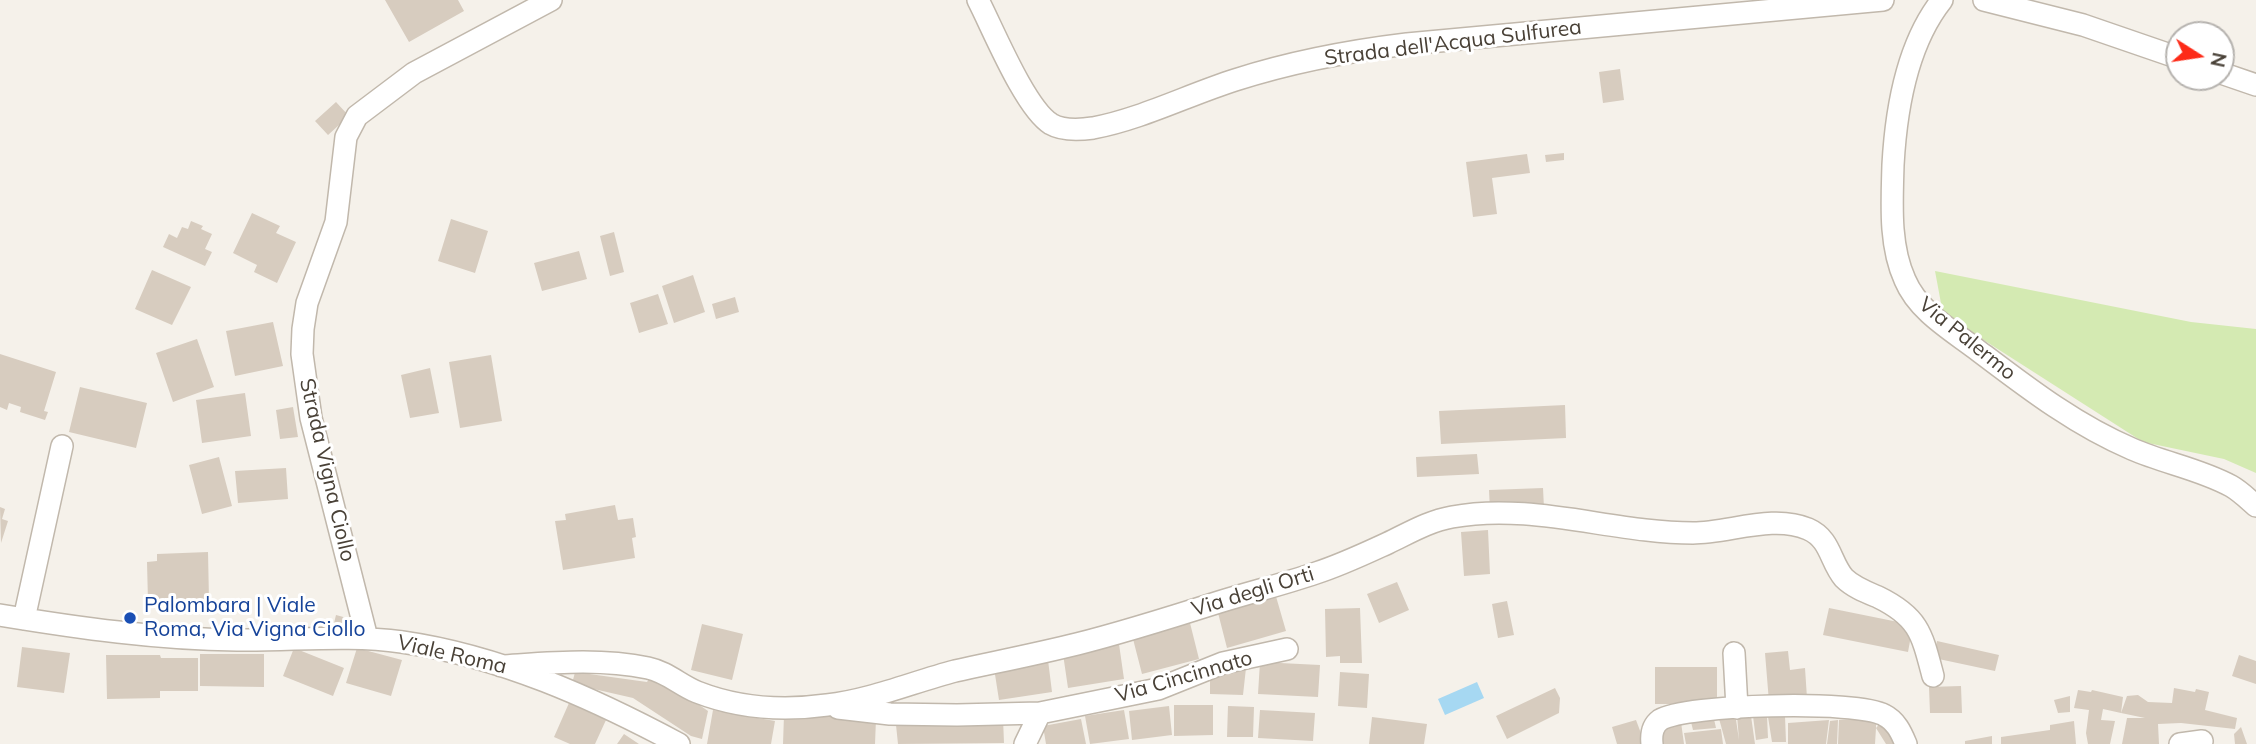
<!DOCTYPE html>
<html>
<head>
<meta charset="utf-8">
<style>
	body { margin:0 }
	#map { position:relative; width:2256px; height:744px; overflow:hidden; background:#f5f1ea; font-family:Mulish,sans-serif }
	canvas { display:block }
	.north { position:absolute; left:2165px; top:21px; width:70px; height:70px; box-sizing:border-box; background:#fff; border:2px solid #b6b3af; border-radius:50%; rotate:102deg; font-size:19px; font-weight:700; line-height:28px; text-align:center; color:#494137 }
	.north::after { content:''; display:block; margin:auto; width:24px; height:32px; background:#fd2b18; clip-path:polygon(50% 0,100% 100%,50% 72%,0 100%) }
</style>
</head>
<body>
<div id="map">
<canvas width="2256" height="744"></canvas>
<div class="north">N</div>
</div>
<script>
const ctx = document.querySelector('canvas').getContext('2d');
ctx.lineJoin = 'round';
function fill(path, color) { ctx.fillStyle = color; ctx.fill(path, 'evenodd'); }
function trace(path, color, width, dash) { ctx.strokeStyle = color; ctx.lineWidth = width; ctx.lineCap = dash ? 'butt' : 'round'; ctx.setLineDash(dash || []); ctx.stroke(path); }
function write(font, color, halo, rows, align = 'center') {
  ctx.font = font + ' Mulish,sans-serif'; ctx.lineWidth = 6; ctx.setLineDash([]); ctx.textBaseline = 'middle'; ctx.strokeStyle = halo; ctx.fillStyle = color; for (const [text, x, y, turn = 0] of rows) {
    ctx.save(); ctx.translate(x, y); ctx.rotate((+turn || 0) * Math.PI / 180); ctx.textAlign = isNaN(turn) ? turn : align; if (halo) ctx.strokeText(text, 0, 0); ctx.fillText(text, 0, 0); ctx.restore();
  }
}
fill(new Path2D(`
	M 1935,271 L 2191,322 L 2256,329 L 2256,473 L 2224,459 L 2143,442 L 1943,314 Z`), '#d4eab2');
fill(new Path2D(`
	M 1477,682 L 1484,698 L 1445,715 L 1438,699 Z`), '#a6d8f2');
fill(new Path2D(`
	M 385,0 L 458,0 L 464,11 L 409,42 Z
	M 1620,69 L 1624,100 L 1603,103 L 1599,72 Z
	M 336,102 L 349,116 L 328,135 L 315,121 Z
	M 1564,153 L 1564,160 L 1546,162 L 1545,155 Z
	M 1527,154 L 1530,173 L 1492,178 L 1497,214 L 1473,217 L 1466,162 Z
	M 252,213 L 280,226 L 276,233 L 296,242 L 277,283 L 254,272 L 257,265 L 233,253 Z
	M 451,219 L 488,231 L 475,273 L 438,261 Z
	M 191,221 L 203,226 L 201,229 L 212,234 L 205,249 L 212,252 L 205,266 L 163,247 L 169,234 L 177,238 L 182,227 L 188,229 Z
	M 614,232 L 624,272 L 610,276 L 600,236 Z
	M 579,251 L 587,279 L 542,291 L 534,263 Z
	M 152,270 L 191,287 L 172,325 L 135,309 Z
	M 693,275 L 705,312 L 674,323 L 662,286 Z
	M 658,294 L 668,324 L 639,333 L 630,303 Z
	M 735,297 L 739,312 L 716,319 L 712,304 Z
	M 273,322 L 283,366 L 235,376 L 226,331 Z
	M 197,339 L 214,387 L 173,402 L 156,353 Z
	M 0,354 L 56,372 L 44,411 L 48,412 L 45,420 L 20,412 L 21,407 L 9,403 L 7,410 L 0,407 Z
	M 491,355 L 502,421 L 460,428 L 449,362 Z
	M 430,368 L 439,413 L 410,418 L 401,375 Z
	M 80,387 L 147,403 L 136,448 L 69,432 Z
	M 245,393 L 251,436 L 202,443 L 196,400 Z
	M 1565,405 L 1566,438 L 1441,444 L 1439,411 Z
	M 293,407 L 298,437 L 280,439 L 276,410 Z
	M 1477,454 L 1479,474 L 1417,477 L 1416,457 Z
	M 219,457 L 232,506 L 202,514 L 189,465 Z
	M 286,468 L 288,499 L 238,503 L 235,471 Z
	M 1543,488 L 1544,508 L 1490,511 L 1489,490 Z
	M 615,505 L 618,520 L 633,518 L 636,537 L 632,538 L 635,558 L 563,570 L 555,521 L 566,520 L 565,514 Z
	M 0,507 L 5,509 L 2,519 L 8,521 L 1,543 Z
	M 1488,530 L 1490,574 L 1464,576 L 1461,532 Z
	M 208,552 L 209,600 L 148,602 L 147,562 L 157,561 L 157,554 Z
	M 1397,582 L 1409,610 L 1379,623 L 1367,594 Z
	M 1275,593 L 1286,631 L 1227,648 L 1217,609 Z
	M 1507,601 L 1514,635 L 1498,638 L 1492,604 Z
	M 1360,608 L 1362,663 L 1340,663 L 1340,656 L 1326,657 L 1325,609 Z
	M 1829,608 L 1913,625 L 1908,652 L 1823,635 Z
	M 336,615 L 347,618 L 344,629 L 333,627 Z
	M 1190,623 L 1199,659 L 1142,674 L 1133,639 Z
	M 702,624 L 743,634 L 732,680 L 691,670 Z
	M 1937,641 L 1999,655 L 1995,671 L 1934,658 Z
	M 1119,644 L 1124,679 L 1068,688 L 1063,654 Z
	M 22,647 L 70,653 L 64,693 L 17,687 Z
	M 294,648 L 344,668 L 333,696 L 283,676 Z
	M 357,648 L 402,660 L 391,696 L 346,683 Z
	M 1788,651 L 1790,670 L 1805,668 L 1807,698 L 1769,702 L 1765,653 Z
	M 200,654 L 264,654 L 264,687 L 200,686 Z
	M 106,655 L 160,655 L 161,658 L 198,658 L 198,691 L 160,691 L 160,698 L 107,699 Z
	M 2239,655 L 2256,661 L 2256,684 L 2232,676 Z
	M 1048,660 L 1052,692 L 999,700 L 994,668 Z
	M 1260,662 L 1320,665 L 1318,697 L 1258,694 Z
	M 1655,667 L 1717,667 L 1717,704 L 1655,704 Z
	M 1246,668 L 1243,695 L 1210,694 L 1210,670 Z
	M 575,672 L 647,682 L 653,673 L 708,711 L 702,739 L 691,736 L 633,698 L 572,684 Z
	M 1340,672 L 1369,674 L 1367,708 L 1338,706 Z
	M 1961,686 L 1962,713 L 1930,713 L 1929,687 Z
	M 1555,688 L 1560,698 L 1559,713 L 1507,739 L 1496,716 Z
	M 2174,688 L 2195,692 L 2196,689 L 2209,692 L 2205,710 L 2237,718 L 2235,729 L 2181,723 L 2158,724 L 2159,744 L 2122,744 L 2127,718 L 2145,718 L 2121,713 L 2127,696 L 2138,695 L 2148,702 L 2172,703 Z
	M 2078,690 L 2091,692 L 2092,690 L 2123,697 L 2121,713 L 2103,709 L 2101,720 L 2115,721 L 2110,744 L 2088,744 L 2086,733 L 2089,710 L 2074,708 Z
	M 2070,696 L 2070,712 L 2058,713 L 2054,700 Z
	M 569,703 L 606,720 L 595,744 L 570,744 L 554,737 Z
	M 1174,705 L 1213,705 L 1213,735 L 1174,736 Z
	M 1169,706 L 1172,735 L 1132,740 L 1129,711 Z
	M 1228,706 L 1254,707 L 1253,737 L 1227,737 Z
	M 713,710 L 775,721 L 771,744 L 707,744 Z
	M 1124,710 L 1129,739 L 1090,744 L 1085,716 Z
	M 1260,710 L 1315,713 L 1313,741 L 1258,738 Z
	M 1735,713 L 1739,740 L 1737,715 L 1751,716 L 1755,744 L 1726,744 L 1718,715 Z
	M 784,715 L 876,719 L 875,744 L 783,744 Z
	M 1753,716 L 1767,716 L 1768,738 L 1756,740 Z
	M 1785,716 L 1786,742 L 1772,742 L 1768,717 Z
	M 1372,717 L 1427,724 L 1424,744 L 1369,744 Z
	M 1003,718 L 1004,743 L 898,744 L 896,725 Z
	M 1876,718 L 1876,728 L 1884,719 L 1900,744 L 1886,744 L 1876,728 L 1875,744 L 1838,744 L 1839,720 Z
	M 1081,719 L 1086,744 L 1046,744 L 1043,726 Z
	M 1714,719 L 1716,728 L 1693,730 L 1691,722 Z
	M 1636,720 L 1645,744 L 1617,744 L 1612,727 Z
	M 1829,720 L 1826,744 L 1788,744 L 1788,723 Z
	M 1838,720 L 1837,744 L 1827,744 L 1830,721 Z
	M 2074,721 L 2076,744 L 2001,744 L 2001,737 L 2050,730 L 2050,725 Z
	M 1681,722 L 1684,744 L 1661,744 L 1659,729 Z
	M 2241,727 L 2247,744 L 2235,744 L 2234,734 Z
	M 1721,729 L 1723,744 L 1686,744 L 1684,733 Z
	M 624,734 L 639,744 L 617,744 Z
	M 1992,736 L 1992,744 L 1965,744 L 1965,741 Z`), '#d7ccbf');
const street = new Path2D(`
	M 978,0 C 993,29 1025,108 1051,124 C 1063,131 1079,130 1093,128 C 1141,119 1188,95 1235,80 C 1291,62 1349,51 1407,44 L 1883,0
	M 1942,0 C 1907,44 1896,110 1893,165 C 1892,203 1889,245 1905,280 C 1918,311 1951,330 1976,349 C 2025,386 2075,425 2132,449 C 2164,463 2200,469 2231,486 C 2240,491 2248,499 2256,506
	M 1984,0 L 2083,25 L 2179,58
	M 2221,73 L 2256,85
	M 0,615 C 79,628 157,639 237,640 C 292,641 347,634 402,642 C 500,656 593,698 679,744
	M 24,619 L 62,446
	M 367,638 L 311,418 L 302,354 L 303,329 L 307,303 L 336,222 L 346,137 L 357,116 L 414,73 L 551,0
	M 1734,653 L 1737,708
	M 501,666 C 550,663 599,658 648,668 C 667,672 680,685 697,692 C 738,708 784,711 827,705 C 871,700 913,682 955,671 C 996,662 1037,654 1077,644 C 1125,632 1172,617 1219,602 C 1251,592 1284,584 1316,573 C 1341,565 1364,554 1388,543 C 1409,533 1429,521 1452,517 C 1531,502 1614,533 1693,533 C 1729,533 1773,514 1808,529 C 1831,539 1830,562 1844,578 C 1853,587 1866,592 1878,597 C 1919,617 1922,634 1933,676
	M 838,708 L 890,714 L 957,715 L 1040,713 L 1158,689 L 1223,663 L 1287,649
	M 1025,744 L 1040,713
	M 1652,744 C 1651,735 1652,726 1660,720 C 1686,704 1858,700 1884,715 C 1896,721 1901,732 1906,744
	M 2180,744 L 2202,741`);
trace(street, '#c1b8ac', 24);
trace(street, '#fff', 21);
for (const [x, y, r, color] of [
	[130,618,7,"#1a4fb4"]
]) { const dot = new Path2D(); dot.arc(x, y, r, 0, 2 * Math.PI); ctx.fillStyle = color; ctx.fill(dot); trace(dot, '#fff', 2.5); }
write('21px', '#494137', '#fff', [
	["Strada dell'Acqua Sulfurea",1453,43,-7],
	["Via Palermo",1967,339,39],
	["Strada Vigna Ciollo",327,470,77],
	["Via degli Orti",1253,592,-17],
	["Viale Roma",452,655,13],
	["Via Cincinnato",1184,677,-16]
]);
write('21px', '#164399', '#fff', [
	["Palombara | Viale",144,606],
	["Roma, Via Vigna Ciollo",144,630]
], 'left');
</script>
</body>
</html>
